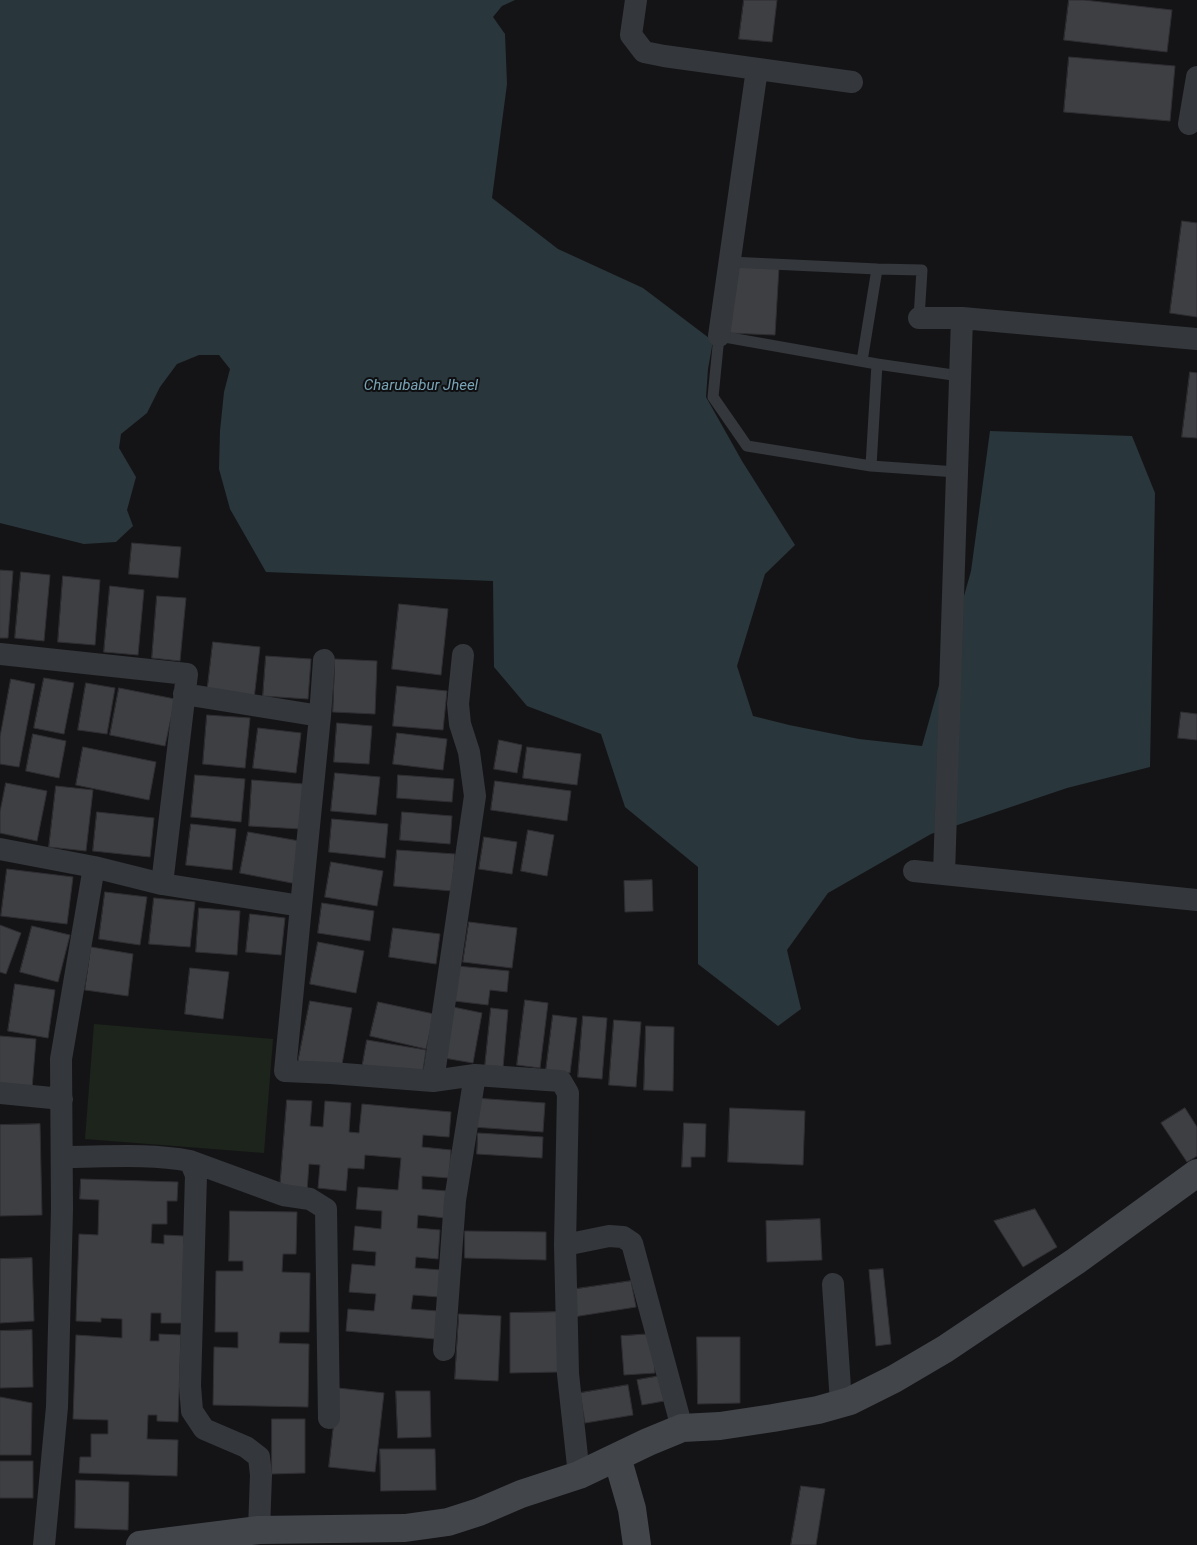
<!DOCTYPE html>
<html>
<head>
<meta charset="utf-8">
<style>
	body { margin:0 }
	canvas { display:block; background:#141416 }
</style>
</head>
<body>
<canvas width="1197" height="1545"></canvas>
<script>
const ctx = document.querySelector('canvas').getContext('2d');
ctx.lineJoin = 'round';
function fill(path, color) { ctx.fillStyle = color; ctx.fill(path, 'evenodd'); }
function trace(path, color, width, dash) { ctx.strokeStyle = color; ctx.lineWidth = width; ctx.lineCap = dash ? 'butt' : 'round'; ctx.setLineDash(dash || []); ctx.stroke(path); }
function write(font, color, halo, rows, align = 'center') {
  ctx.font = font + ' Roboto,sans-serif'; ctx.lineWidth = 4; ctx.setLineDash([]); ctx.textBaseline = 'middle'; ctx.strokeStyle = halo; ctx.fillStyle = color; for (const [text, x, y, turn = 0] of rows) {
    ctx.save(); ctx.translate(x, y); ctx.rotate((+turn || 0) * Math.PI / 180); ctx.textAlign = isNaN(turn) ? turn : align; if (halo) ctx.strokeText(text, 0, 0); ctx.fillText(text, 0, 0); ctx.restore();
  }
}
fill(new Path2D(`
	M 94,1024 L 273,1039 L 264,1153 L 85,1139 Z`), '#1c241b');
fill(new Path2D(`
	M 0,0 L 515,0 L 502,6 L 493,17 L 505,34 L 507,84 L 492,198 L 558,249 L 643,288 L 713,341 L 708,369 L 706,397 L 742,461 L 795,545 L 765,574 L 737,666 L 753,716 L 789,725 L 859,739 L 922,746 L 971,571 L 990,431 L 1132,436 L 1155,493 L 1150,767 L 1067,788 L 931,834 L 828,893 L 787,950 L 801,1009 L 778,1026 L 698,964 L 698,867 L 625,807 L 601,734 L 527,706 L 494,667 L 493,581 L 266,572 L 230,509 L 219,469 L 220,431 L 224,392 L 230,369 L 219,355 L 199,355 L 177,364 L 160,387 L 147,413 L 121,434 L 119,448 L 136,477 L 127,510 L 133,526 L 116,542 L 84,544 L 0,523 Z`), '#29363b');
const building = new Path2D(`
	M 744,0 L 777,0 L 772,42 L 739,39 Z
	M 1069,0 L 1084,0 L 1172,10 L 1167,52 L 1064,40 Z
	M 1069,57 L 1175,66 L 1170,121 L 1064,112 Z
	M 1182,221 L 1197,223 L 1197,317 L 1170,313 Z
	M 732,265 L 779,267 L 775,335 L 728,333 Z
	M 1190,372 L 1197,373 L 1197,438 L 1182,437 Z
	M 132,543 L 181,547 L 178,578 L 129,574 Z
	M 0,570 L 13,571 L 8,638 L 0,638 Z
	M 21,572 L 50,575 L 44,641 L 15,638 Z
	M 63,576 L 100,580 L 95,645 L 58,642 Z
	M 110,586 L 144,590 L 138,655 L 104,652 Z
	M 157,596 L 186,598 L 180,661 L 152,658 Z
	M 399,604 L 448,609 L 441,675 L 392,669 Z
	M 213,642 L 260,647 L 254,699 L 207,693 Z
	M 266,656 L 311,659 L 308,699 L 263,696 Z
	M 335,659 L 377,661 L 375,714 L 333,712 Z
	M 44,678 L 74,683 L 64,734 L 34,728 Z
	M 11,679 L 35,684 L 19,767 L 0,764 L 0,737 Z
	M 86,683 L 115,688 L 107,734 L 78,730 Z
	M 397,686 L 447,691 L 443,730 L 393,726 Z
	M 119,688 L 175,699 L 165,746 L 110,735 Z
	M 1181,712 L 1197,714 L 1197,740 L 1178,738 Z
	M 207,715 L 250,718 L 245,768 L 203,764 Z
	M 337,723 L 372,726 L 369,764 L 334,762 Z
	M 258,728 L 301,733 L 296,773 L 253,768 Z
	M 397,733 L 447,739 L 443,770 L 393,764 Z
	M 33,734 L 66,741 L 59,778 L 26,771 Z
	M 499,740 L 522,745 L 517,773 L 494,769 Z
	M 83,747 L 156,762 L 149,800 L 76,785 Z
	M 527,747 L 581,754 L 577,785 L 523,778 Z
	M 335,773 L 380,777 L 376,815 L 331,811 Z
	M 195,775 L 245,779 L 241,822 L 191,817 Z
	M 398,775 L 454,779 L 452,802 L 397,798 Z
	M 252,780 L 304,784 L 301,829 L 249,826 Z
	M 495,781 L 571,791 L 567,821 L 491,810 Z
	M 6,783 L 47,791 L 37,841 L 0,833 L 0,812 Z
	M 56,786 L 93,790 L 86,851 L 49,847 Z
	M 97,812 L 154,818 L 150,857 L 93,851 Z
	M 402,812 L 452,816 L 450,844 L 400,840 Z
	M 332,819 L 388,824 L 385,858 L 329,852 Z
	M 191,824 L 236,829 L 232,870 L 186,865 Z
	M 528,830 L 554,835 L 547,876 L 521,871 Z
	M 248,832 L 305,842 L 297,884 L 240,873 Z
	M 484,837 L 517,842 L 512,874 L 479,869 Z
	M 397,850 L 455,854 L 452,891 L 394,886 Z
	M 331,862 L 383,871 L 377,906 L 325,897 Z
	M 7,869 L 73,877 L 67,924 L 1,916 Z
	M 652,880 L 653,911 L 625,912 L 624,881 Z
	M 105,892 L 147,897 L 140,945 L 99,939 Z
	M 154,898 L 195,902 L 190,947 L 149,944 Z
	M 322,903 L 374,911 L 370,941 L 318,933 Z
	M 199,908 L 240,911 L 237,955 L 196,952 Z
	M 250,914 L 285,918 L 281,955 L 246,952 Z
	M 469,922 L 517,928 L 512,968 L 463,962 Z
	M 0,925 L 21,933 L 6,974 L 0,972 Z
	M 32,926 L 70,935 L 58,982 L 20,972 Z
	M 393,928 L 440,934 L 436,964 L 389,957 Z
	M 318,942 L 364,951 L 356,993 L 310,984 Z
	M 91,947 L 133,954 L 128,996 L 85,990 Z
	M 457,966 L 509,971 L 507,992 L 490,990 L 488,1005 L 454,1001 Z
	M 190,968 L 229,972 L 223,1019 L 185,1014 Z
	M 15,984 L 55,990 L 48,1038 L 8,1031 Z
	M 525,1000 L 548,1003 L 540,1068 L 517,1065 Z
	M 310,1001 L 352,1008 L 341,1070 L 298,1062 Z
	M 378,1002 L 434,1014 L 426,1049 L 370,1036 Z
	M 453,1007 L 482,1013 L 473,1063 L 444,1058 Z
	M 491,1008 L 508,1010 L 503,1068 L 485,1066 Z
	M 553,1015 L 577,1018 L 570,1073 L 546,1070 Z
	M 583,1016 L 607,1018 L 602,1079 L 578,1077 Z
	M 614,1020 L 641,1022 L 636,1087 L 609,1085 Z
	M 646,1026 L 674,1027 L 673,1091 L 644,1090 Z
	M 0,1036 L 36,1039 L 32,1089 L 0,1087 Z
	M 367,1040 L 426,1050 L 422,1077 L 362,1068 Z
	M 475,1098 L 545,1103 L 543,1132 L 473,1127 Z
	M 287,1100 L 312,1101 L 310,1126 L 323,1127 L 325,1101 L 351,1103 L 349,1132 L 359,1133 L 362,1104 L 451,1112 L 449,1137 L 423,1135 L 422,1147 L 451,1150 L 449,1178 L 422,1176 L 422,1189 L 447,1191 L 445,1218 L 418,1215 L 417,1228 L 440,1230 L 438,1259 L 416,1257 L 415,1268 L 441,1270 L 439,1297 L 413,1295 L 411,1309 L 438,1311 L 435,1339 L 346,1331 L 348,1309 L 374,1311 L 376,1294 L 349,1292 L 352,1264 L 375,1266 L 376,1252 L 353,1250 L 355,1226 L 381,1229 L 382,1211 L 356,1209 L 358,1187 L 398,1190 L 401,1158 L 365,1155 L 364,1169 L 348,1168 L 346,1191 L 318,1188 L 320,1165 L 309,1164 L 307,1191 L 280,1188 Z
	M 730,1108 L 805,1111 L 803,1165 L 728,1162 Z
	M 1185,1108 L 1197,1127 L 1197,1156 L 1187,1162 L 1161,1123 Z
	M 684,1123 L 706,1124 L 705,1157 L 691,1157 L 691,1167 L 682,1167 Z
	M 40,1124 L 42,1215 L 0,1216 L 0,1125 Z
	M 478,1133 L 543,1137 L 542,1158 L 477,1154 Z
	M 81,1179 L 178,1182 L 177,1201 L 167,1201 L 167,1224 L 152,1224 L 151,1243 L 164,1244 L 164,1235 L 184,1236 L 182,1323 L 161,1323 L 161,1313 L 151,1313 L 150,1341 L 159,1341 L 159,1334 L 181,1335 L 178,1422 L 157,1421 L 157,1415 L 148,1415 L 147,1439 L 178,1440 L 177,1476 L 79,1473 L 80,1457 L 91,1457 L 91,1434 L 108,1434 L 108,1420 L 73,1419 L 76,1335 L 122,1338 L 122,1319 L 101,1318 L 101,1322 L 76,1321 L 79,1234 L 98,1235 L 99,1200 L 80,1199 Z
	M 1035,1209 L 1057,1247 L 1023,1267 L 994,1221 Z
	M 230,1211 L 297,1212 L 296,1254 L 283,1254 L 282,1272 L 310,1273 L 309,1332 L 280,1332 L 279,1343 L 309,1344 L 308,1407 L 213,1405 L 214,1347 L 238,1348 L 238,1332 L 215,1332 L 216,1271 L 243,1271 L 243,1261 L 229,1261 Z
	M 820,1219 L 822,1260 L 767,1262 L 766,1221 Z
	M 465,1231 L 546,1232 L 546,1260 L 465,1258 Z
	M 32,1258 L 34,1321 L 0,1323 L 0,1259 Z
	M 883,1269 L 891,1344 L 876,1346 L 869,1270 Z
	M 631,1281 L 636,1307 L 573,1317 L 569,1290 Z
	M 557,1312 L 558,1372 L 510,1373 L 510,1313 Z
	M 459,1314 L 501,1316 L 498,1381 L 455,1379 Z
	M 32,1330 L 33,1387 L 0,1388 L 0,1331 Z
	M 652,1334 L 655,1373 L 624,1375 L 621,1336 Z
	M 697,1337 L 740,1337 L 740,1403 L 698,1404 Z
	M 660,1376 L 664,1401 L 642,1405 L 637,1380 Z
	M 628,1385 L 633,1415 L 585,1423 L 580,1393 Z
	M 338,1388 L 384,1393 L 375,1472 L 329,1467 Z
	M 396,1391 L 430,1391 L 431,1437 L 398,1438 Z
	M 0,1397 L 32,1403 L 31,1455 L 0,1455 Z
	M 272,1419 L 305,1419 L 305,1473 L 272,1474 Z
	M 380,1449 L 435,1449 L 436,1490 L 381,1491 Z
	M 0,1461 L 33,1461 L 33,1498 L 0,1498 Z
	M 76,1480 L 129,1482 L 128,1530 L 75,1528 Z
	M 801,1486 L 825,1489 L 816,1545 L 791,1545 Z`);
fill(building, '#3e3f43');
trace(building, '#2e2e32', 1);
trace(new Path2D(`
	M 730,262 L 877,269 L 862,361
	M 877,269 L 922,270 L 919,318
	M 877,364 L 960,376
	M 871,466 L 747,446 L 713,397 L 719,336 L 877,364 L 871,466 L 957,472`), '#34373b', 11);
trace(new Path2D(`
	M 636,0 L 631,35 L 644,52 L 664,56 L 852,82
	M 1189,124 L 1197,77
	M 919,318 L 962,318 L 1197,339
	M 719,336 L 757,69
	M 0,654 L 187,674 L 162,884
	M 184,694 L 320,716 L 301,906
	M 320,716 L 324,660
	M 0,849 L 94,867
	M 914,871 L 1197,900
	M 944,874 L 962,318
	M 475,1075 L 561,1081 L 568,1093 L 565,1245 L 568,1374 L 579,1475
	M 433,1081 L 475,1075 L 455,1200 L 444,1350
	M 0,1093 L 62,1099
	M 62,1157 C 104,1157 148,1153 190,1161 L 196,1175 L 190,1386 L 192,1411 L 204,1429 L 246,1447 L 259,1457 L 261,1475 L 259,1530
	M 190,1161 L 283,1195 L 310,1199 L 326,1209 L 329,1418
	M 565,1245 L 609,1236 L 623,1237 L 632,1243 L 682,1428
	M 833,1284 L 841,1403
	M 44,1545 L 57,1407 L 62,1209 L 61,1059 L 94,867 L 162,884 L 301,906 L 285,1071 L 331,1073 L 433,1081 L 475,796 L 469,752 L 460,724 L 458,704 L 463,655`), '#34373b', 22);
trace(new Path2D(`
	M 617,1457 L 632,1509 L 637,1545
	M 140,1545 L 259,1530 L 405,1528 L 448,1522 L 479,1512 L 521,1494 L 579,1475 L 648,1442 L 682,1428 L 720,1426 L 773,1418 L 818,1410 L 850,1401 L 894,1379 L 945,1349 L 1076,1261 L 1197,1173`), '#42464b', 28);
write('italic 15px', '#78a4b6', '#0f0f11', [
	["Charubabur Jheel",421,386]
]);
</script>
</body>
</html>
